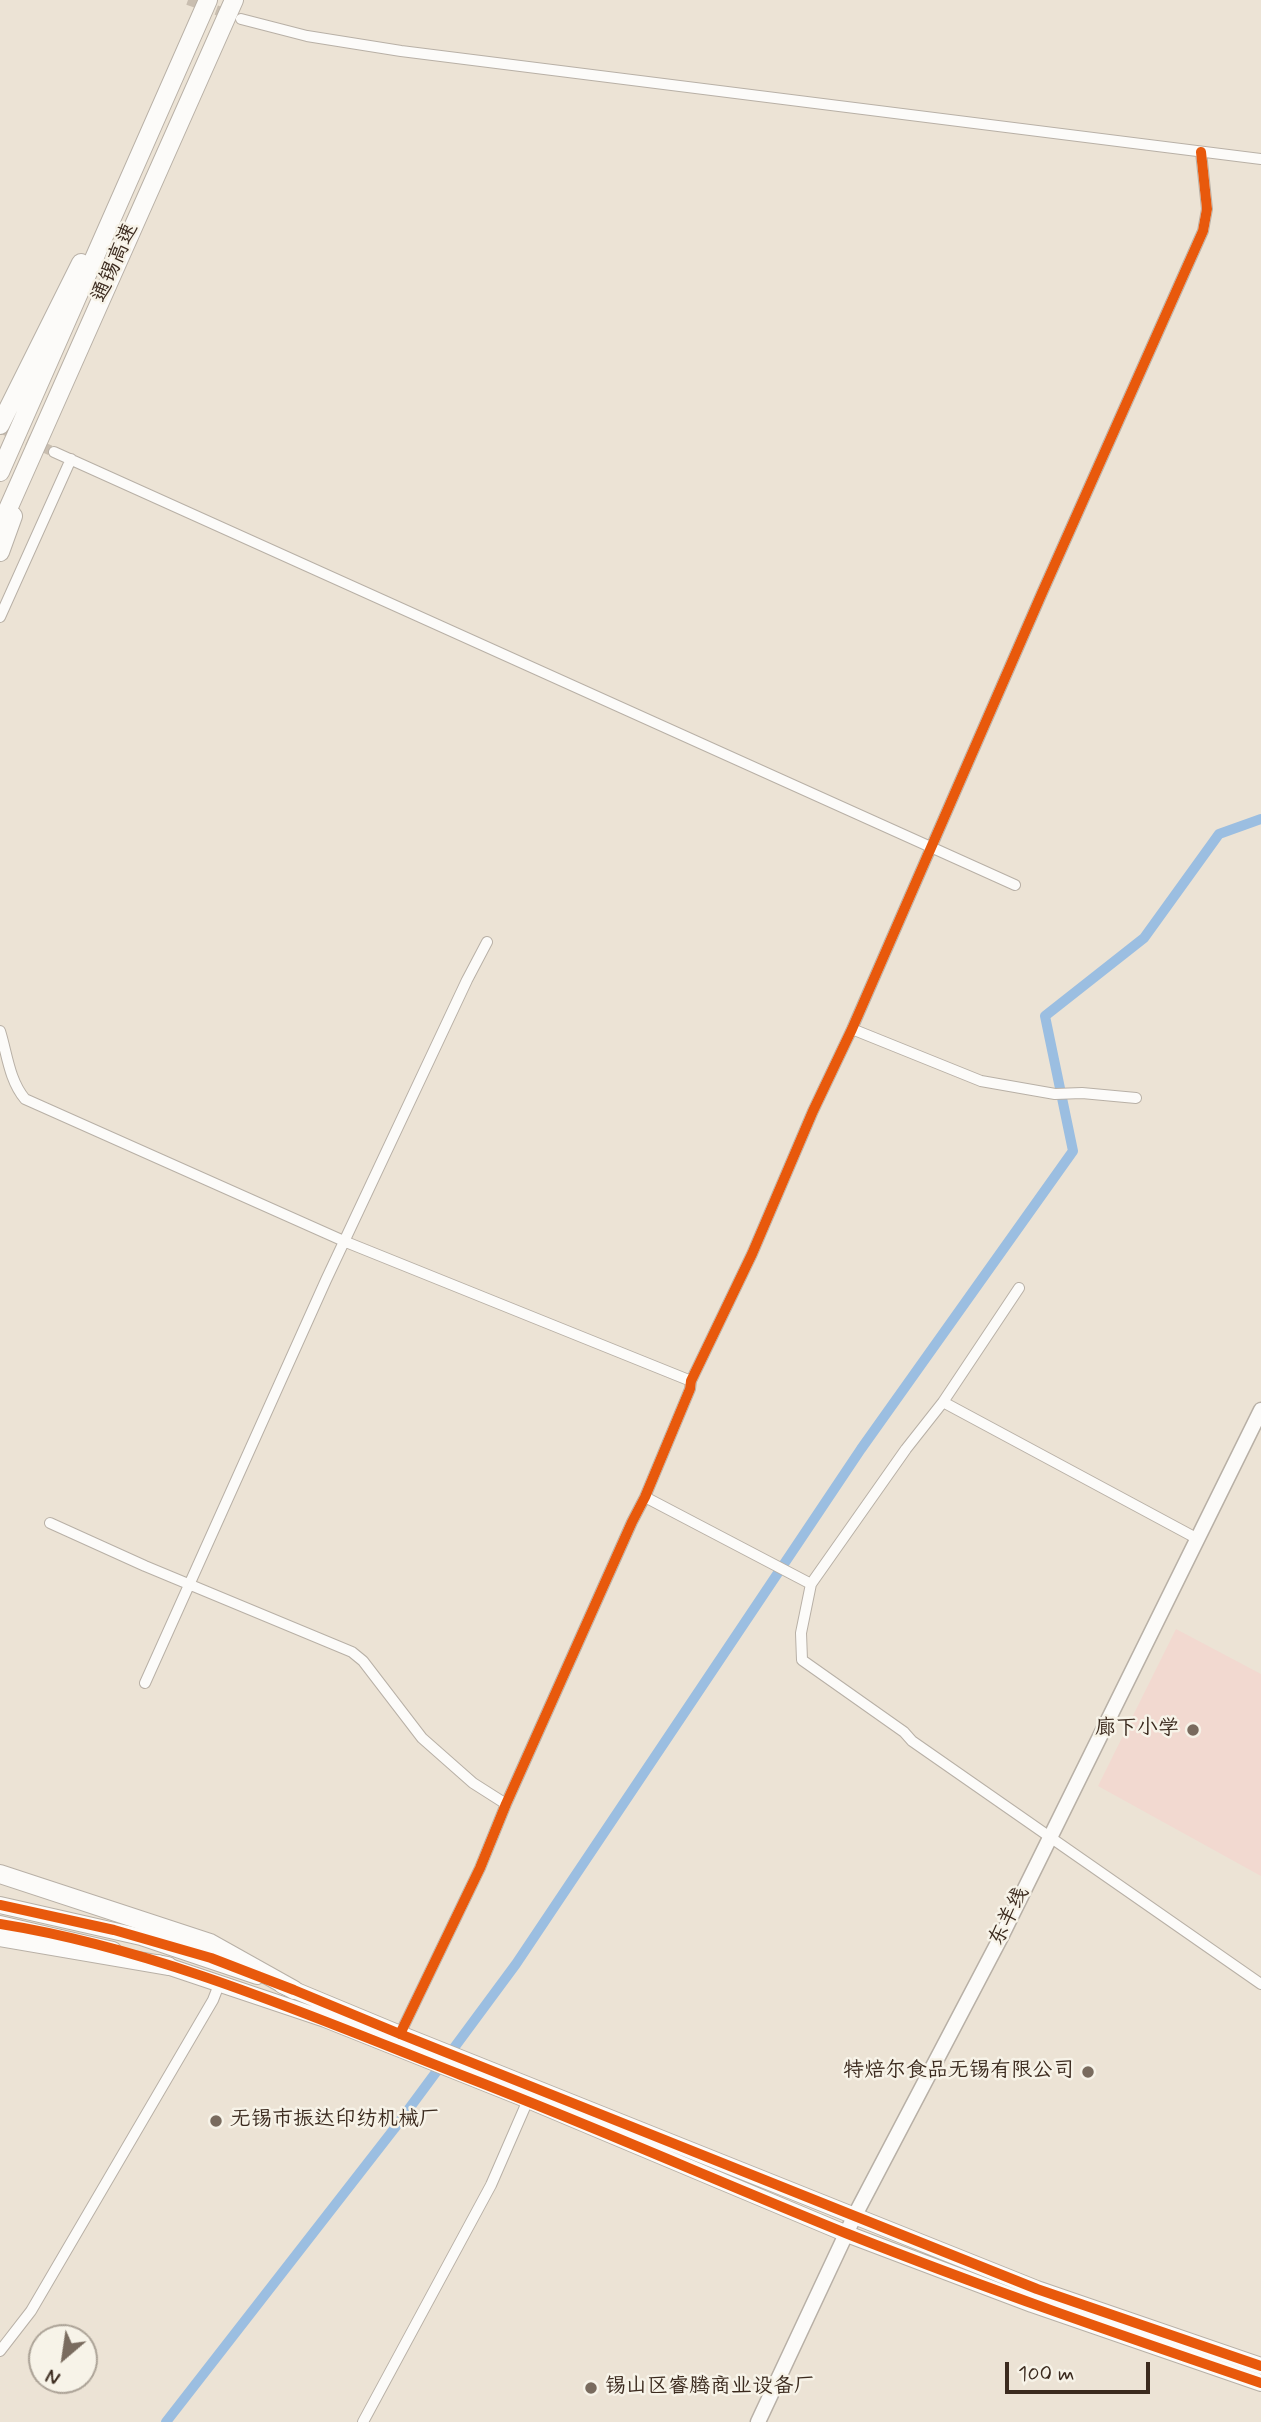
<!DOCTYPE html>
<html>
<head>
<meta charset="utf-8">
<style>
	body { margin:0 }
	#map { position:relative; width:1261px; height:2422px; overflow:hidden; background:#ece3d5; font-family:Mynerve,sans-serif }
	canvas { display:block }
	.north { position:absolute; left:28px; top:2324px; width:70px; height:70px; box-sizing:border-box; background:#f7f3e8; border:2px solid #aca397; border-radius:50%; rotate:209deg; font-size:19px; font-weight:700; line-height:28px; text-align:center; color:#3b2a1e }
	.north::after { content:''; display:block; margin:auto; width:24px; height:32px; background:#796b5e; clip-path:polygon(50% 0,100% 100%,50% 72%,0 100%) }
	.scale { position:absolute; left:1005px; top:2362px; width:145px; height:32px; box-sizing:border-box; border:4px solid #3b2a1e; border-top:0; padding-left:9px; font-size:21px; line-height:24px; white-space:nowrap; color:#3b2a1e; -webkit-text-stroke:5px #f7f3e8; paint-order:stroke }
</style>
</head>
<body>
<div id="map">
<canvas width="1261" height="2422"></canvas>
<div class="north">N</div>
<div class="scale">100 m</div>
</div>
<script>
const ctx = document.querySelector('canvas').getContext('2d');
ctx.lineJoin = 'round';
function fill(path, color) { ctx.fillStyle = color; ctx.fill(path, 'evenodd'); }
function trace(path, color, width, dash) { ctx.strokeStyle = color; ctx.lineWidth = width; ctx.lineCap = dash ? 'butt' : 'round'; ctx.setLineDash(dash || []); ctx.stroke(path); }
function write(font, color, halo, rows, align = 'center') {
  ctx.font = font + ' Mynerve,"LXGW WenKai TC",sans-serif'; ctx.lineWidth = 5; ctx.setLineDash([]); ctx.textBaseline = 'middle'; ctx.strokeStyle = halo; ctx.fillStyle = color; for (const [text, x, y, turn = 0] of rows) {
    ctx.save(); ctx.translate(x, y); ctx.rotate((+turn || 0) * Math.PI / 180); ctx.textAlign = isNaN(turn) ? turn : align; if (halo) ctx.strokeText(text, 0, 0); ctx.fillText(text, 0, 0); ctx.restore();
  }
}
fill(new Path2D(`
	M 1176,1629 L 1261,1674 L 1261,1876 L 1098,1786 Z`), '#f2d9d0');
trace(new Path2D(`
	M 166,2422 L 394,2129 L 516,1964 L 861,1449 L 1073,1151 L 1045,1016 L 1144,938 L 1219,834 L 1261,819`), '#9bbee1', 10);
trace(new Path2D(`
	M 188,0 L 230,15
	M 0,428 L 54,452`), '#c9beb0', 10, [10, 5]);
const street = new Path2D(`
	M 241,19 L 307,36 L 401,51 L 1261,159
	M 54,452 L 1015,885
	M 0,617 L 71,459
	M 852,1029 L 981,1081 L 1055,1094 L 1082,1093 L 1136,1098
	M 0,1031 C 7,1053 9,1080 25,1099 L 346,1242 L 691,1381
	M 1019,1288 L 943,1402 L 906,1449 L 811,1584 L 801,1633 L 802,1660 L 904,1732 L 912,1741 L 1261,1984
	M 943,1402 L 1196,1538
	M 645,1497 L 811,1584
	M 50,1523 L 145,1566 L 352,1652 L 363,1661 L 422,1738 L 473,1783 L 506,1804
	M 145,1683 L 326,1280 L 467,980 L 487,942
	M 400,2034 L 480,1868 L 506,1804 L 632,1522 L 645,1497 L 690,1389 L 691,1381 L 752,1254 L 813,1111 L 852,1029 L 1042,593 L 1203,231 L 1207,209 L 1201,152
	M 0,2351 L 31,2311 L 213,2000 L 220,1982
	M 363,2422 L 491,2185 L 528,2100`);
const secondary = new Path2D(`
	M 758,2422 L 854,2217 L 1002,1935 L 1261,1410`);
const primary = new Path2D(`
	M 0,1905 L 141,1937 L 257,1976
	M 0,1924 L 113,1950
	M 158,1963 L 325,2019 L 528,2100 L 847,2234 L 1032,2304 L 1261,2383
	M 282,1985 L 400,2034 L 1037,2289 L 1261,2366`);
const highway = new Path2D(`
	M 0,425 L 81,263
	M 0,472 L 208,0
	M 0,527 L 234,0
	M 0,552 L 13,516
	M 0,1874 L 210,1943 L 294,1990
	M 0,1937 L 168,1966`);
trace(street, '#b8b0a6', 12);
trace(secondary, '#b8b0a6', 17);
trace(primary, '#b8b0a6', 18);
trace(highway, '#b8b0a6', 20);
trace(street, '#fcfbf9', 10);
trace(secondary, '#fcfbf9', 14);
trace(primary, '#fcfbf9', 16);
trace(highway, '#fcfbf9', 18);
trace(new Path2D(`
	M 0,1905 L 114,1930 L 211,1958 L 294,1990 L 400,2034 L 1037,2289 L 1261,2366
	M 0,1924 C 158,1949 313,2017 461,2075 C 591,2125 719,2182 848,2234 C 984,2288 1123,2336 1261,2383
	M 400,2034 L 480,1868 L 506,1804 L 632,1522 L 645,1497 L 690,1389 L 691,1381 L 752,1254 L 813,1111 L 852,1029 L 1042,593 L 1203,231 L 1207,209 L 1201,152`), '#e8590c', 10);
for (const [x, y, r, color] of [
	[1193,1730,7,"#796b5e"],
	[1088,2072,7,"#796b5e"],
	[216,2121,7,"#796b5e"],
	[591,2388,7,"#796b5e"]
]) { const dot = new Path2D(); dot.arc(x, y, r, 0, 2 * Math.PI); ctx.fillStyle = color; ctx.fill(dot); trace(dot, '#f7f3e8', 2.5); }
write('21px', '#3b2a1e', '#f7f3e8', [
	["通锡高速",116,263,-66],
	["东羊线",1010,1917,-63]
]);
write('21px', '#3b2a1e', '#f7f3e8', [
	["廊下小学",1179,1730],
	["特焙尔食品无锡有限公司",1074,2072],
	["无锡市振达印纺机械厂",230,2121,"left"],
	["锡山区睿腾商业设备厂",605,2388,"left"]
], 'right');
</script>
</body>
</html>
